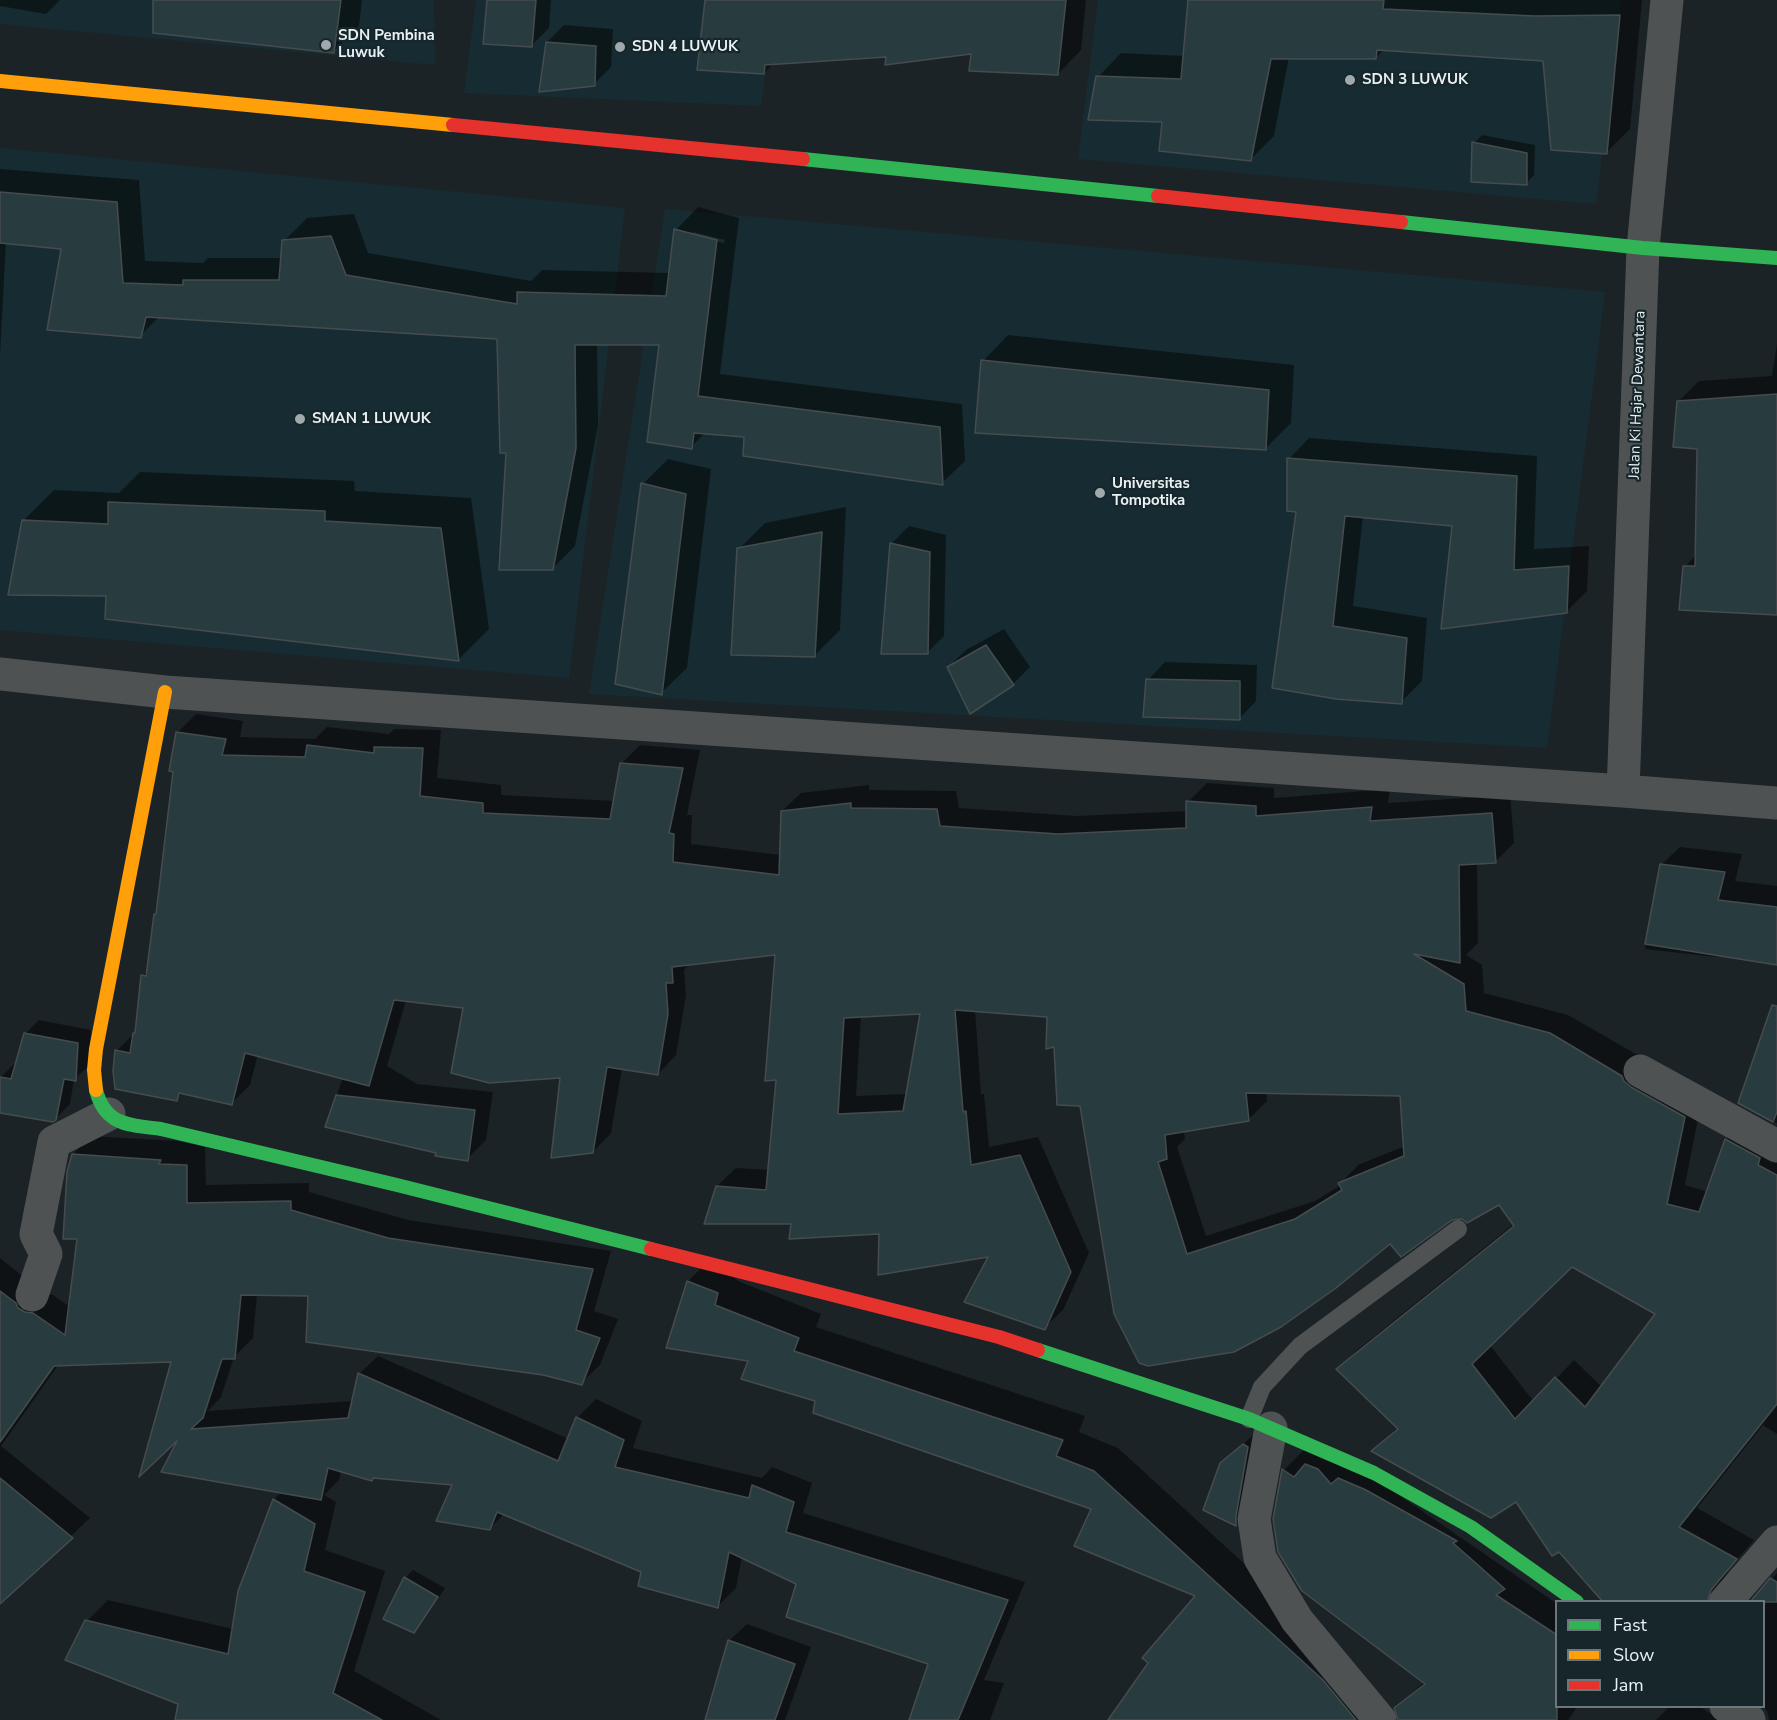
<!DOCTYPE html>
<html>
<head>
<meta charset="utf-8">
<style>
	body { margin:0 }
	#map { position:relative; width:1777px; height:1720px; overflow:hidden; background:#1b2326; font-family:"Nunito Sans",sans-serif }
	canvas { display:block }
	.legend { position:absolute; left:1555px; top:1600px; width:210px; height:108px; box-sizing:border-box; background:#17262a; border:2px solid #6b777b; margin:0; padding:8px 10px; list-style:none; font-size:18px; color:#e8f1f5 }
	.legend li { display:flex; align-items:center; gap:12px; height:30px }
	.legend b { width:30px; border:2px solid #6b777b }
</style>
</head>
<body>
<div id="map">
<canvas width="1777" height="1720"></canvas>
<ul class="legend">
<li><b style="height:8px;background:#30b455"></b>Fast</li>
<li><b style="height:8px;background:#ff9f0a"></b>Slow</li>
<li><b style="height:8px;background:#e5322d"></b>Jam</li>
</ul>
</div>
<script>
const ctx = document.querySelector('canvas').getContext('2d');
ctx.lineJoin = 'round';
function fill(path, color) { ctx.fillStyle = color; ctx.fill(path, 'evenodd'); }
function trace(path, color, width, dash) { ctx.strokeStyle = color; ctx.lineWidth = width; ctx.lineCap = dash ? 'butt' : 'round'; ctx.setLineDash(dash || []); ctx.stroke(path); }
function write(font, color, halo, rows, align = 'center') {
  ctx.font = font + ' "Nunito Sans",sans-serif'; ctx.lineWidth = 4.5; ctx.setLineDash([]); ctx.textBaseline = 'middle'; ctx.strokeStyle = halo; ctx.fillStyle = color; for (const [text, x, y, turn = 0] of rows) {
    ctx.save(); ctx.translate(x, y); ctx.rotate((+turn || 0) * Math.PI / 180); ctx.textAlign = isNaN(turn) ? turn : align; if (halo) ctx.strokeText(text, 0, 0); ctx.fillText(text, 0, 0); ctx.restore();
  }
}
fill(new Path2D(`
	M 0,0 L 434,0 L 435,65 L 0,24 Z
	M 476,0 L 776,0 L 761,106 L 464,93 Z
	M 1098,0 L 1621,0 L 1596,204 L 1078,159 Z
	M 0,148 L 625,208 L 569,678 L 0,630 Z
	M 665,209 L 1605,292 L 1547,748 L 589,694 Z`), '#172c32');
fill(new Path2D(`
	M 0,0 L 60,0 L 46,14 L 0,6 Z
	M 155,0 L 362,0 L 359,26 L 334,51 Z
	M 489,0 L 551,0 L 549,28 L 532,45 Z
	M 706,0 L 1086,0 L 1081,50 L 1058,74 L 973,53 L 888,55 L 774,63 L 764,73 Z
	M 1189,0 L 1642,0 L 1630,129 L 1607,152 L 1545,60 L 1384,49 L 1376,58 L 1289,57 L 1274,136 L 1250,160 L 1163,120 L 1098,77 L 1121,53 L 1185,56 Z
	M 564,25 L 613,29 L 611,67 L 594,84 L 547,42 Z
	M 1482,135 L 1535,145 L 1534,175 L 1526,184 L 1474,143 Z
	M 0,169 L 139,180 L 145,261 L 203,263 L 208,258 L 283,258 L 284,241 L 307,218 L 354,214 L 368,253 L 531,281 L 542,270 L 670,273 L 676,230 L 698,207 L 739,218 L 720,374 L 962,404 L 965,461 L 942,483 L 746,436 L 706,432 L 691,447 L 661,344 L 597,344 L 598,425 L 575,546 L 552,569 L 508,452 L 499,337 L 160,316 L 140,336 L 63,248 L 6,242 L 0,355 ZM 693,232 L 725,240 L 724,243 L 693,235 Z
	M 1008,335 L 1294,365 L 1291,423 L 1265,449 L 983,361 Z
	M 1777,344 L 1777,343 L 1777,614 L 1685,567 L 1697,554 L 1698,448 L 1679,401 L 1699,381 L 1772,376 Z
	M 1309,438 L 1537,456 L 1534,549 L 1589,546 L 1587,591 L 1566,612 L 1453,524 L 1363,516 L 1353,606 L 1427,618 L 1422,681 L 1401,702 L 1337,698 L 1289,459 Z
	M 668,459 L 711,469 L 687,668 L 661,693 L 643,484 Z
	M 140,472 L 354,481 L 355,491 L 471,498 L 489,629 L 459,659 L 107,595 L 23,521 L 54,490 L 119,493 Z
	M 846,507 L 840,630 L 814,656 L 739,549 L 765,523 Z
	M 909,526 L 946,535 L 944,636 L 927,653 L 883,653 L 892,543 Z
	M 1004,629 L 1030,667 L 1013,684 L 970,712 L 948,667 L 966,650 Z
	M 1165,662 L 1257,665 L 1256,701 L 1239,719 L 1148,680 Z
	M 196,714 L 243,721 L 240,737 L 315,739 L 327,727 L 389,734 L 394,729 L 441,730 L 437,778 L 501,785 L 501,795 L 615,801 L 622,763 L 640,745 L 700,750 L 687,815 L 692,815 L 691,844 L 781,855 L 782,811 L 801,793 L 869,785 L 869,790 L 956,791 L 959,808 L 1077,816 L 1188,811 L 1188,802 L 1207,783 L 1274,788 L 1274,798 L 1390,789 L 1388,803 L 1510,795 L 1514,843 L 1495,862 L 1477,863 L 1478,943 L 1466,955 L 1482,965 L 1484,993 L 1568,1015 L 1641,1057 L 1702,1098 L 1685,1185 L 1708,1192 L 1726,1140 L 1745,1121 L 1777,1139 L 1777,1434 L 1763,1425 L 1697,1508 L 1754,1540 L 1729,1569 L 1725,1578 L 1739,1602 L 1605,1602 L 1516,1500 L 1373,1451 L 1398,1427 L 1338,1369 L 1356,1351 L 1514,1224 L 1500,1203 L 1462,1217 L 1451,1218 L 1390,1242 L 1234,1351 L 1081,1104 L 1055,1045 L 1049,1016 L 975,1010 L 981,1094 L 984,1094 L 989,1147 L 1038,1137 L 1089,1253 L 1063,1310 L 1044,1328 L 991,1255 L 880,1233 L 793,1223 L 717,1186 L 736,1168 L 769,1170 L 778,1079 L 776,953 L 691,963 L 684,970 L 686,995 L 676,1055 L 658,1074 L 622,1068 L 611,1133 L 593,1152 L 561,1076 L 465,1006 L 406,1000 L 387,1066 L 417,1084 L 493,1092 L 486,1140 L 467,1159 L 327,1126 L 343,1077 L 258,1054 L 250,1085 L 231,1104 L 183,1092 L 177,1099 L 116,1051 L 136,1032 L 143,976 L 148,970 L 155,914 L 158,912 L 178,732 ZM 921,1013 L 907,1094 L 856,1096 L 861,1016 ZM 1266,1092 L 1401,1094 L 1405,1146 L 1358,1165 L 1340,1184 L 1341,1185 L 1315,1201 L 1206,1236 L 1177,1147 L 1185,1139 L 1184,1130 L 1248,1120 L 1267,1101 ZM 1572,1265 L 1657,1314 L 1602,1387 L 1574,1360 L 1534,1402 L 1490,1345 Z
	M 1680,847 L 1742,854 L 1735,881 L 1777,886 L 1777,963 L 1719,954 L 1716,957 L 1645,949 L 1661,865 Z
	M 1777,1016 L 1777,1123 L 1739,1102 Z
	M 39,1020 L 91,1030 L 89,1066 L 74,1079 L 70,1104 L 55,1119 L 0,1112 L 1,1077 L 14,1064 L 17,1064 L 25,1034 Z
	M 91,1136 L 178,1141 L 205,1147 L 206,1185 L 309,1183 L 309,1192 L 408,1220 L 611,1251 L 594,1311 L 618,1319 L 600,1365 L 581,1383 L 309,1295 L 257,1294 L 253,1338 L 234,1357 L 221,1397 L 208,1411 L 353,1401 L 359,1374 L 378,1356 L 569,1439 L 577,1418 L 596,1399 L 642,1421 L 633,1448 L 762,1478 L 772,1467 L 812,1483 L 803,1513 L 1025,1582 L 984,1680 L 1004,1683 L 990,1720 L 911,1720 L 930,1663 L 798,1583 L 742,1556 L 736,1588 L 717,1607 L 643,1571 L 504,1514 L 490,1528 L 454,1484 L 341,1470 L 339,1480 L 324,1495 L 336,1502 L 325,1550 L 385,1571 L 354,1671 L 441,1720 L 177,1720 L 180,1703 L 87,1621 L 108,1600 L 233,1629 L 239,1592 L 274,1499 L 282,1492 L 182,1436 L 174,1360 L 59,1364 L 1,1446 L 90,1518 L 0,1603 L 0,1258 L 45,1294 L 53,1295 L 70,1307 L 79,1238 L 72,1155 Z
	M 712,1258 L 738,1281 L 821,1314 L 816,1327 L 1085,1416 L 1079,1432 L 1118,1448 L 1346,1657 L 1389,1708 L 1401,1720 L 1396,1708 L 1424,1682 L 1275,1519 L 1284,1470 L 1303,1451 L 1326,1445 L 1556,1603 L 1556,1706 L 1578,1706 L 1568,1720 L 1110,1720 L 1197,1596 L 1093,1508 L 817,1400 L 750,1360 L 668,1347 L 688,1281 Z
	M 1261,1428 L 1253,1507 L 1236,1524 L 1221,1464 Z
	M 413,1570 L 445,1588 L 422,1623 L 414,1632 L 405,1578 Z
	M 1777,1573 L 1777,1720 L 1769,1720 L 1767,1711 L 1763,1706 L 1764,1602 L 1753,1601 Z
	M 747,1624 L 811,1647 L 785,1720 L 706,1720 L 729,1641 Z
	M 1670,1706 L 1699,1706 L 1720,1720 L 1656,1720 Z`), '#0007');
const building = new Path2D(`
	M 153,0 L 341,0 L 334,53 L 153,33 Z
	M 487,0 L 536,0 L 532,47 L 483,44 Z
	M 705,0 L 1066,0 L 1058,75 L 969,71 L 971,54 L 885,65 L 886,57 L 765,65 L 764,74 L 697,70 Z
	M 1188,0 L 1384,0 L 1383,9 L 1535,16 L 1620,15 L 1607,154 L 1551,150 L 1543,61 L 1377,50 L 1376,59 L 1271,59 L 1251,161 L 1159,151 L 1162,122 L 1088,120 L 1096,76 L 1181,79 Z
	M 546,42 L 596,46 L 595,86 L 539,92 Z
	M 1472,142 L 1527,153 L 1527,185 L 1471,182 Z
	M 0,192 L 117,202 L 123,283 L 183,285 L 183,280 L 279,280 L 282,240 L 331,236 L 346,275 L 517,304 L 517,292 L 666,296 L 674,229 L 717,240 L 698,396 L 940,427 L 943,485 L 743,456 L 744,437 L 694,433 L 692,449 L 647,442 L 659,345 L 575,345 L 576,448 L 553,570 L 499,570 L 506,453 L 500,453 L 497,339 L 146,317 L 141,338 L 47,330 L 61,249 L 0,243 Z
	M 981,360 L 1269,390 L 1266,450 L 975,433 Z
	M 1777,394 L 1777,615 L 1679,610 L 1683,566 L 1695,566 L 1697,449 L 1673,447 L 1677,401 Z
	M 1287,458 L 1517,476 L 1514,570 L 1569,566 L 1567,613 L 1441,629 L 1452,526 L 1345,516 L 1333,626 L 1407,638 L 1402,704 L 1336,699 L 1272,688 L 1296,512 L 1287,511 Z
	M 641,483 L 686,494 L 662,695 L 615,684 Z
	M 108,502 L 325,511 L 325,521 L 441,528 L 459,661 L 105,619 L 106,596 L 8,595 L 22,520 L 108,524 Z
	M 822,532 L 815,657 L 731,655 L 737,548 Z
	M 890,543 L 930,552 L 928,654 L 881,654 Z
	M 986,645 L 1014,685 L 970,714 L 947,667 Z
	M 1146,679 L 1240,681 L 1240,720 L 1143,717 Z
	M 176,732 L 226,739 L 222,755 L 305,757 L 307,745 L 374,753 L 374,747 L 423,748 L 420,796 L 483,803 L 483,813 L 610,819 L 620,763 L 683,768 L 669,833 L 674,834 L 673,862 L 779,875 L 781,811 L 851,803 L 851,808 L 937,809 L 940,826 L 1058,834 L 1186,828 L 1186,801 L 1256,806 L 1256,816 L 1372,807 L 1370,821 L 1492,813 L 1496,863 L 1459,865 L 1460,963 L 1414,954 L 1464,984 L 1466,1011 L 1550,1033 L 1622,1076 L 1624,1081 L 1631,1087 L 1685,1117 L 1667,1204 L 1699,1212 L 1725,1139 L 1760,1158 L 1758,1165 L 1777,1175 L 1777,1404 L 1679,1527 L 1737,1559 L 1711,1590 L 1707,1602 L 1603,1602 L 1559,1552 L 1552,1556 L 1516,1502 L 1491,1518 L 1371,1451 L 1398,1429 L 1336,1369 L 1514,1226 L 1499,1205 L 1467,1223 L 1462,1219 L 1452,1220 L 1401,1257 L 1390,1244 L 1336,1288 L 1281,1327 L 1234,1352 L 1148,1366 L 1139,1363 L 1114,1314 L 1080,1106 L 1057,1105 L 1054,1047 L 1046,1049 L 1047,1017 L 955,1010 L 963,1112 L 966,1111 L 971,1165 L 1020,1155 L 1071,1272 L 1045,1330 L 964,1302 L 988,1257 L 878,1275 L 879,1234 L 789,1239 L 791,1224 L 704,1224 L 716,1186 L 766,1190 L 776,1080 L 765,1081 L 775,955 L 672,967 L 673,983 L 666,983 L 668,1014 L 658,1075 L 607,1067 L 593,1153 L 551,1158 L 560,1078 L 489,1083 L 451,1073 L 463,1008 L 394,1000 L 369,1086 L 245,1053 L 232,1105 L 179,1093 L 177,1101 L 115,1089 L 113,1071 L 115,1050 L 130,1053 L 133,1033 L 135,1033 L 141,975 L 146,976 L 154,914 L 156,914 L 173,772 L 169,771 ZM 920,1014 L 903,1111 L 838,1114 L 844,1018 ZM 1246,1093 L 1400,1096 L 1404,1156 L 1338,1183 L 1342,1190 L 1295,1219 L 1187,1254 L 1158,1162 L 1167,1159 L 1165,1135 L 1249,1121 ZM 1572,1267 L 1655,1314 L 1585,1407 L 1555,1377 L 1515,1419 L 1472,1364 Z
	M 1660,864 L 1725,872 L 1718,900 L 1777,907 L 1777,965 L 1645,944 Z
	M 1772,1005 L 1777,1006 L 1777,1112 L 1773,1122 L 1738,1103 Z
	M 24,1033 L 78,1043 L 76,1081 L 64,1079 L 56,1120 L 53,1122 L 0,1113 L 0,1077 L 11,1079 Z
	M 336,1095 L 475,1110 L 468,1161 L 435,1156 L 436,1153 L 325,1127 Z
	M 72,1154 L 161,1160 L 159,1164 L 187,1165 L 187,1203 L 291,1201 L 291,1210 L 388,1238 L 593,1269 L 576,1330 L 600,1338 L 582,1385 L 543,1375 L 306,1342 L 308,1296 L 241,1295 L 235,1359 L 222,1359 L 203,1418 L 191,1429 L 348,1418 L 358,1373 L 558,1461 L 576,1417 L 624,1440 L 615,1467 L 749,1498 L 752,1485 L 794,1502 L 786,1532 L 1008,1600 L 958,1720 L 909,1720 L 928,1664 L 786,1617 L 796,1584 L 729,1552 L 718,1608 L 638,1586 L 641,1572 L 497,1512 L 490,1530 L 436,1521 L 452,1485 L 373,1478 L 372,1481 L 328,1468 L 321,1500 L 161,1472 L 177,1441 L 139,1477 L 171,1362 L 54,1366 L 0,1442 L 0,1291 L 16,1303 L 18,1308 L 25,1312 L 33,1313 L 65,1335 L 77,1239 L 63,1239 L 67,1172 Z
	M 687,1281 L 718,1293 L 715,1305 L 799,1338 L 794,1351 L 1063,1440 L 1056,1456 L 1094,1471 L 1323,1680 L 1356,1720 L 1108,1720 L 1148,1663 L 1142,1658 L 1195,1596 L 1074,1546 L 1091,1509 L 813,1413 L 815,1401 L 741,1379 L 748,1361 L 666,1348 Z
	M 1243,1444 L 1248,1447 L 1236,1516 L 1236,1526 L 1203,1510 L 1220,1463 Z
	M 1305,1464 L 1318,1469 L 1331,1484 L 1338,1478 L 1366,1490 L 1457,1541 L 1453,1543 L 1505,1589 L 1496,1595 L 1557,1635 L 1557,1720 L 1398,1720 L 1394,1708 L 1425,1684 L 1302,1591 L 1278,1552 L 1273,1519 L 1282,1469 L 1294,1477 Z
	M 0,1478 L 73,1538 L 0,1604 Z
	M 273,1499 L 315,1524 L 304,1571 L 365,1592 L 333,1693 L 382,1720 L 175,1720 L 178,1704 L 65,1660 L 85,1620 L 228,1654 L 238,1591 Z
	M 404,1577 L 438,1597 L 414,1633 L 383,1619 Z
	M 1770,1578 L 1777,1582 L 1777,1602 L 1750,1602 Z
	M 728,1640 L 795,1664 L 775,1720 L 705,1720 Z`);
fill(building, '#283c40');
trace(building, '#464c4e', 1.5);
trace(new Path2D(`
	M 1249,1419 L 1262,1387 L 1300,1346 L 1458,1229`), '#4f5253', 18);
trace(new Path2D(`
	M 0,674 L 165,692 L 1623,791 L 1777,803
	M 1623,791 L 1643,248 L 1667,0
	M 1640,1071 L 1777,1146
	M 32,1295 L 46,1254 L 36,1234 L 54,1142 L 109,1114
	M 1271,1428 L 1254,1519 L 1260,1558 L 1297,1620 L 1380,1720
	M 1725,1602 L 1777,1542
	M 1726,1706 L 1749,1720`), '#4f5253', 33);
trace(new Path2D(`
	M 803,159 L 1158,196
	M 1401,222 L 1643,248 L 1777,258
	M 96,1090 C 105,1126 130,1125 161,1129 L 397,1185 L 651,1249
	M 1038,1350 L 1249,1419 L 1374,1473 L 1471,1527 L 1577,1602`), '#30b455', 14);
trace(new Path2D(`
	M 0,81 L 453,125
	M 96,1090 L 94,1070 L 96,1049 L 165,692`), '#ff9f0a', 14);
trace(new Path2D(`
	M 453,125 L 803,159
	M 1158,196 L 1401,222
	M 651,1249 L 999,1337 L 1038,1350`), '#e5322d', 14);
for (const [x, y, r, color] of [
	[326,45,6,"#a0a9ad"],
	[620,47,6,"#a0a9ad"],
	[1350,80,6,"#a0a9ad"],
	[300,419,6,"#a0a9ad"],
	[1100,493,6,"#a0a9ad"]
]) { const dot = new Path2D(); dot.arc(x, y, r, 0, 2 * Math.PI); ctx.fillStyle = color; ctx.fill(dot); trace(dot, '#17262a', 2); }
write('bold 15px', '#e8f1f5', '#17262a', [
	["SDN Pembina",338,36],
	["Luwuk",338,53],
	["SDN 4 LUWUK",632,47],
	["SDN 3 LUWUK",1362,80],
	["SMAN 1 LUWUK",312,419],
	["Universitas",1112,484],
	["Tompotika",1112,501]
], 'left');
write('15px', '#e8f1f5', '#17262a', [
	["Jalan Ki Hajar Dewantara",1638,395,-88]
]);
</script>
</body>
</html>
